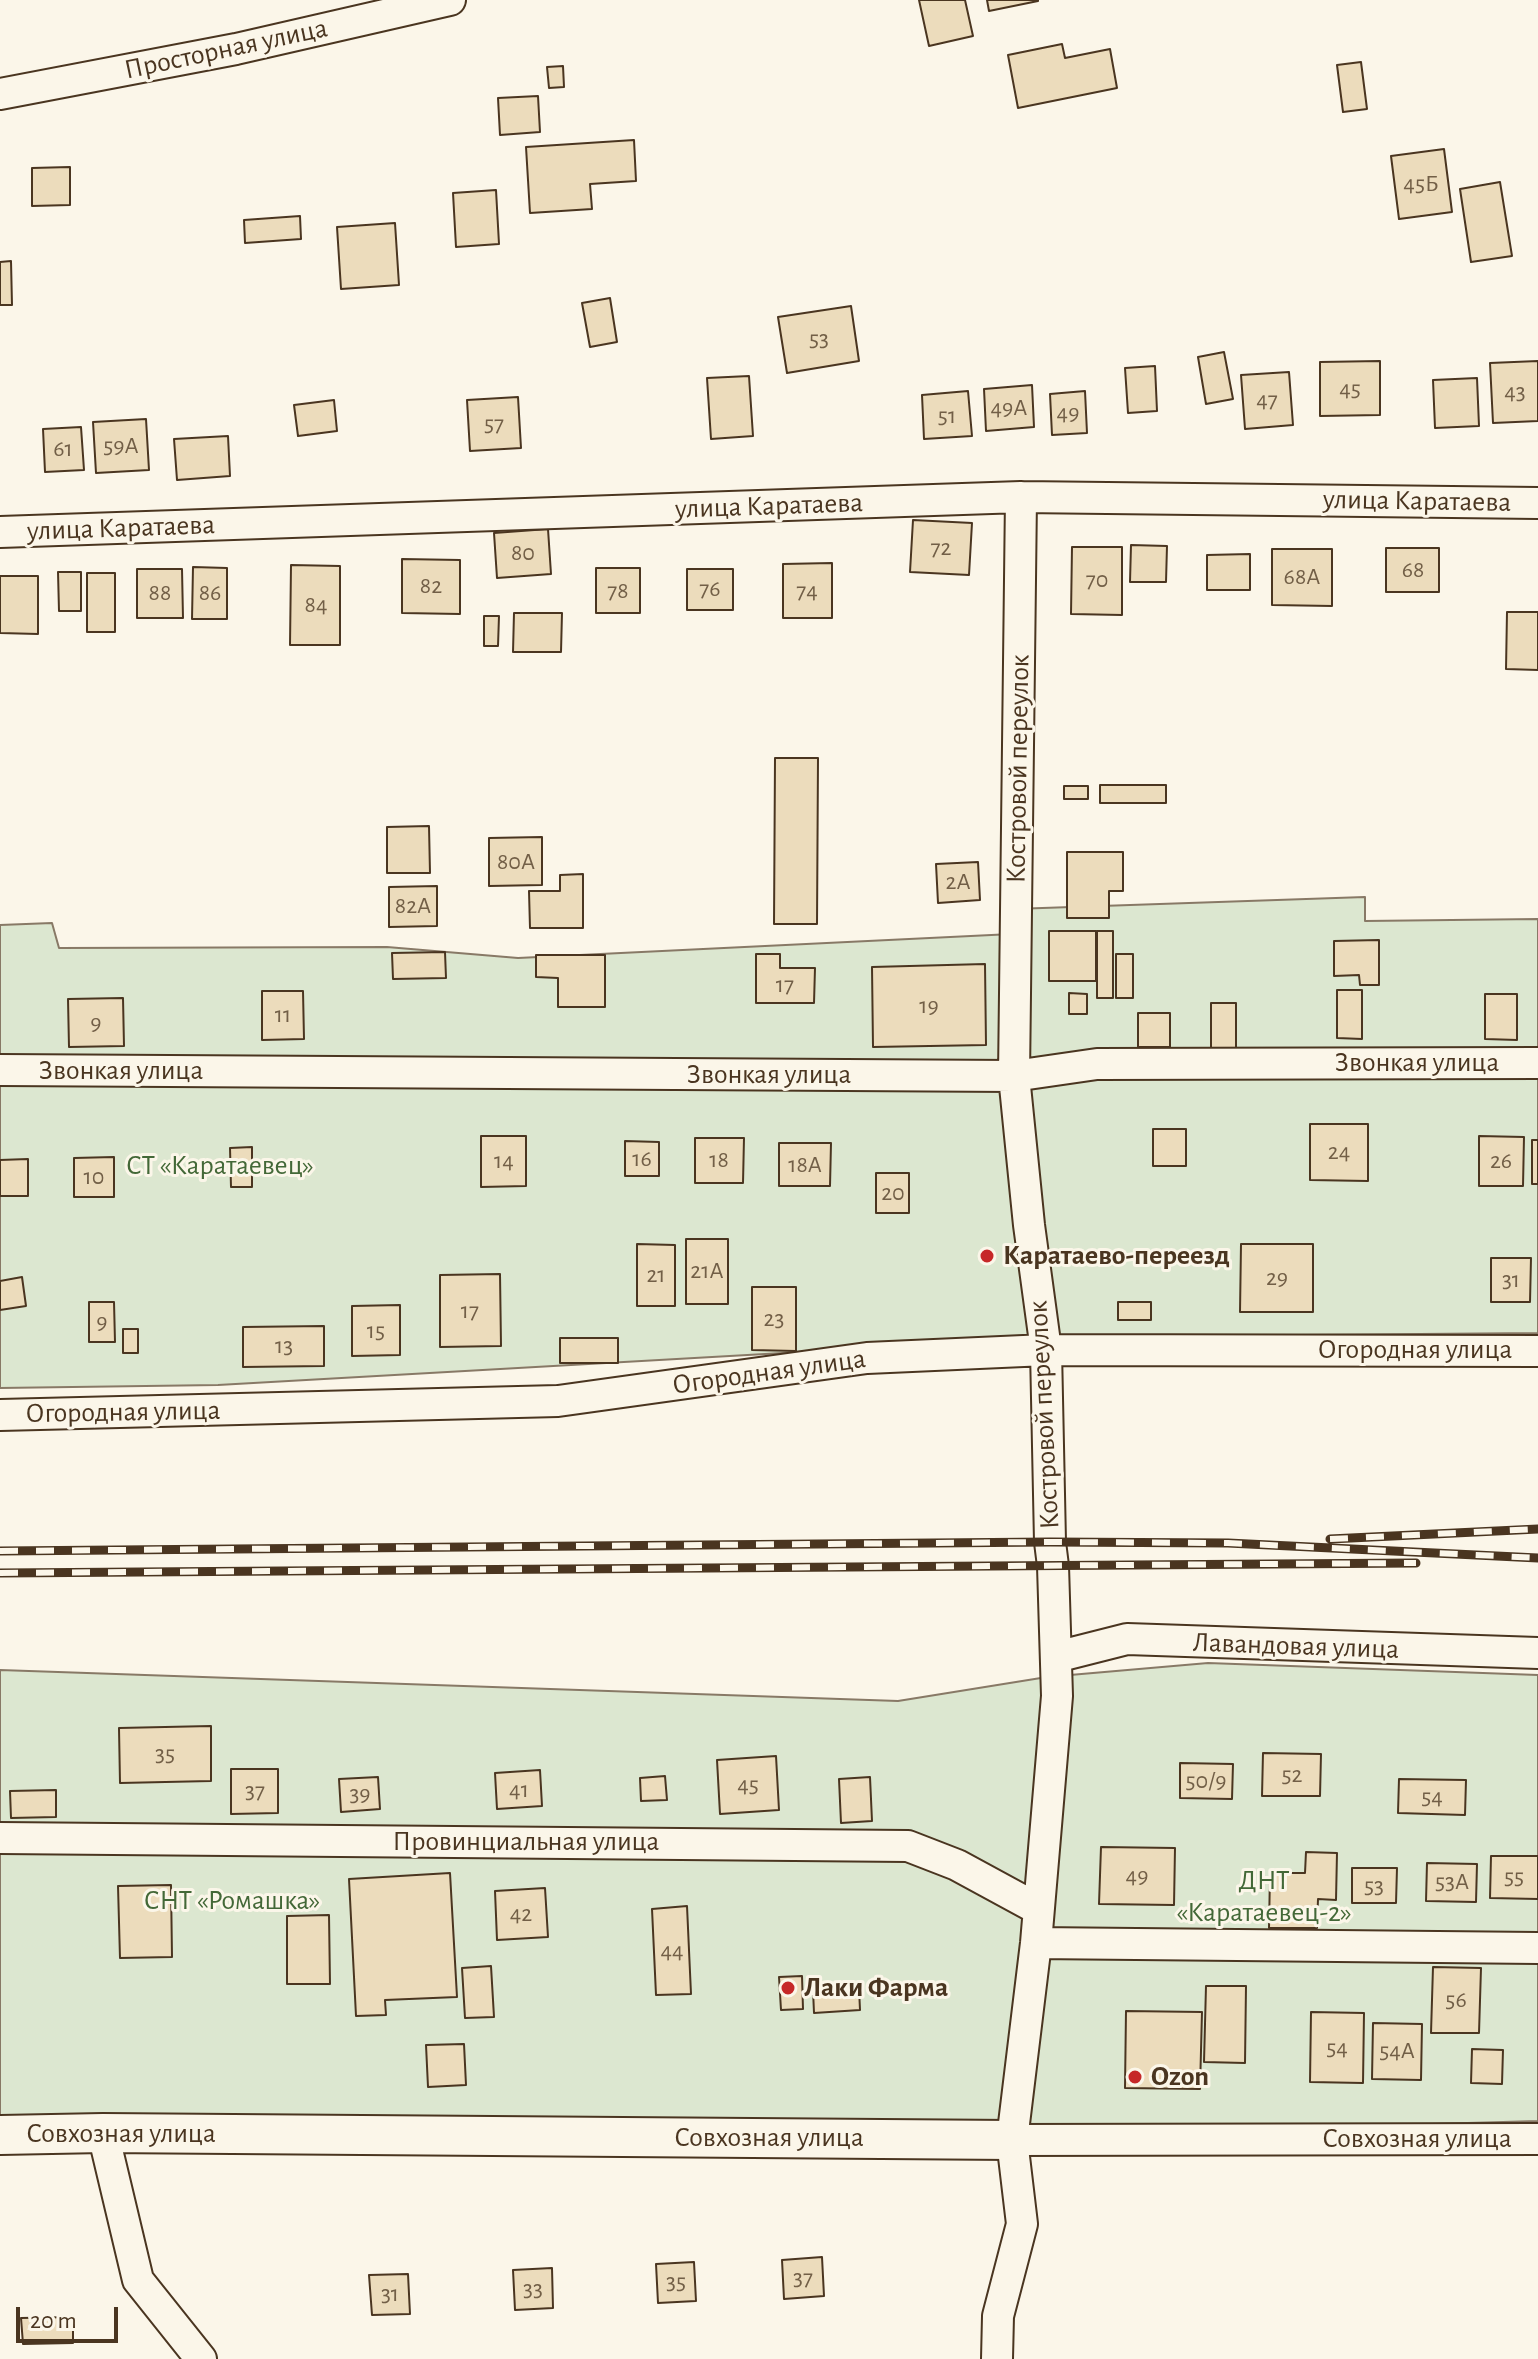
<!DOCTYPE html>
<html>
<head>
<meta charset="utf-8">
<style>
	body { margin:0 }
	#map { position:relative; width:1538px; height:2359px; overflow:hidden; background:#fbf6e9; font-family:"Alegreya Sans",sans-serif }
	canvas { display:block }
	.scale { position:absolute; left:16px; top:2307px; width:102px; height:36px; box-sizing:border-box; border:4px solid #4a3520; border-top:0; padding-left:10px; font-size:24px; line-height:28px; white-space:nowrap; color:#4a3520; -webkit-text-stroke:6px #fbf6e9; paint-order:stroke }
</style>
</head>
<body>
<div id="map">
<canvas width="1538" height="2359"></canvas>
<div class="scale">20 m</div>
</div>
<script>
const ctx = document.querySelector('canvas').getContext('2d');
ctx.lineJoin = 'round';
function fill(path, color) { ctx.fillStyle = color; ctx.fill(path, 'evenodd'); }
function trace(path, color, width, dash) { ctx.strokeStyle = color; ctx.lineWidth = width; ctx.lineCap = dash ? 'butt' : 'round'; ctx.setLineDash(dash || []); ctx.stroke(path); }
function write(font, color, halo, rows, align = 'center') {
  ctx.font = font + ' "Alegreya Sans",sans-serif'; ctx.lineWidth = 6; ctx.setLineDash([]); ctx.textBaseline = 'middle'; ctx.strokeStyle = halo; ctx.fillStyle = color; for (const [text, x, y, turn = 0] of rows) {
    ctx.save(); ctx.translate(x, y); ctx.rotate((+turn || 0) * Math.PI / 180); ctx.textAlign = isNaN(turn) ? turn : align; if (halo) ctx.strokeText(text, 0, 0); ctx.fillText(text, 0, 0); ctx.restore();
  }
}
const green = new Path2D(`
	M 1365,897 L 1365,921 L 1538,919 L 1538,1333 L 1065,1337 L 218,1385 L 0,1388 L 0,925 L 52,923 L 59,948 L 387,947 L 518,958 L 1012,934 L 1013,909 Z
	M 1208,1663 L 1538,1675 L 1538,2121 L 975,2137 L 0,2118 L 0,1670 L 898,1701 L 1047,1677 Z`);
fill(green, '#dce7d0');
trace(green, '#887966', 2);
const building = new Path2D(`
	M 919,0 L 965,0 L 973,36 L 929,46 Z
	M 987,0 L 1038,0 L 1038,1 L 989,11 Z
	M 1062,44 L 1065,58 L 1110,49 L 1117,88 L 1018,108 L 1008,55 Z
	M 1361,62 L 1367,109 L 1343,112 L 1337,65 Z
	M 563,66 L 564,87 L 549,88 L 547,67 Z
	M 538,96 L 540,132 L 500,135 L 498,98 Z
	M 634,140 L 636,181 L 590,184 L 592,209 L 530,213 L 526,147 Z
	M 1444,149 L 1452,212 L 1399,219 L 1391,156 Z
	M 70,167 L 70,205 L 32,206 L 32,168 Z
	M 1500,182 L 1512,256 L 1471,262 L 1460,189 Z
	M 496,190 L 499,244 L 456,247 L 453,193 Z
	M 300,216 L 301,239 L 245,243 L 244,220 Z
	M 395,223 L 399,285 L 341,289 L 337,227 Z
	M 11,261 L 12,305 L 0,305 L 0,262 Z
	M 610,298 L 617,342 L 590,347 L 582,303 Z
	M 851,306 L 859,361 L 787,373 L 778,317 Z
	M 1224,352 L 1233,399 L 1206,404 L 1198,357 Z
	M 1380,361 L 1380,415 L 1320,416 L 1320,362 Z
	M 1538,361 L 1538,421 L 1493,423 L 1490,363 Z
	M 1155,366 L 1157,411 L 1128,413 L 1125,368 Z
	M 1289,372 L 1293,425 L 1245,429 L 1241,375 Z
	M 749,376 L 753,436 L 711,439 L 707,378 Z
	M 1477,378 L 1479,426 L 1435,428 L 1433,380 Z
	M 1032,385 L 1034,427 L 986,431 L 984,389 Z
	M 968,391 L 972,436 L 924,439 L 922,395 Z
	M 1085,391 L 1087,433 L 1052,435 L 1050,394 Z
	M 518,397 L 521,448 L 470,451 L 467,400 Z
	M 334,400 L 337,431 L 298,436 L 294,405 Z
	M 146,419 L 149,470 L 96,473 L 93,422 Z
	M 81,427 L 84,470 L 45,472 L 43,429 Z
	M 228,436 L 230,476 L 177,480 L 174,439 Z
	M 913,520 L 972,523 L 969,575 L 910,572 Z
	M 548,529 L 551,574 L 497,578 L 494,533 Z
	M 1131,545 L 1167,546 L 1166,582 L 1130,582 Z
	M 1072,547 L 1122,547 L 1122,615 L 1071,614 Z
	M 1386,548 L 1439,548 L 1439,592 L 1386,592 Z
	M 1272,549 L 1332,549 L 1332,606 L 1272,605 Z
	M 1250,554 L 1250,590 L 1207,590 L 1207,555 Z
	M 402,559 L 460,560 L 460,614 L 402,613 Z
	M 832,563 L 832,618 L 783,618 L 783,564 Z
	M 291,565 L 340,566 L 340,645 L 290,645 Z
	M 193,567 L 227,568 L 227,619 L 192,619 Z
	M 596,568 L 640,568 L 640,613 L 596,613 Z
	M 137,569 L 182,569 L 183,618 L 137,618 Z
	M 687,569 L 733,569 L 733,610 L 687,610 Z
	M 58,572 L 81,572 L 81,611 L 59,611 Z
	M 87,573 L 115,573 L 115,632 L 87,632 Z
	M 0,576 L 38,576 L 38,634 L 0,633 Z
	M 1507,612 L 1538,612 L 1538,670 L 1506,669 Z
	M 514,613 L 562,613 L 561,652 L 513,652 Z
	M 484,616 L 499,616 L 498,646 L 484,646 Z
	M 775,758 L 818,758 L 817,924 L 774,924 Z
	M 1100,785 L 1166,785 L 1166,803 L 1100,803 Z
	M 1064,786 L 1088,786 L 1088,799 L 1064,799 Z
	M 429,826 L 430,873 L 387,873 L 387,827 Z
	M 542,837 L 542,885 L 489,886 L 489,838 Z
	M 1067,852 L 1123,852 L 1123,891 L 1109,891 L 1109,918 L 1067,918 Z
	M 978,862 L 980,900 L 938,903 L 936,864 Z
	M 583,874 L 583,928 L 530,928 L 529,891 L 560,891 L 560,875 Z
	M 437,886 L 437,926 L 389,927 L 389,887 Z
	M 1049,931 L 1096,931 L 1096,981 L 1049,981 Z
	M 1097,931 L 1113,931 L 1113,998 L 1097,998 Z
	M 1379,940 L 1379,985 L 1360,985 L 1359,975 L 1334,976 L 1334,941 Z
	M 445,952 L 446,978 L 393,979 L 392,953 Z
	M 756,954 L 780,954 L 780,968 L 815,968 L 814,1003 L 756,1003 Z
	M 1116,954 L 1133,954 L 1133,998 L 1116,998 Z
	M 536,955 L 605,955 L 605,1007 L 558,1007 L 558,978 L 536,977 Z
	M 985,964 L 986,1045 L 873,1047 L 872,967 Z
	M 1337,990 L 1362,990 L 1362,1039 L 1337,1038 Z
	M 262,991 L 303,991 L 304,1039 L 262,1040 Z
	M 1069,993 L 1087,994 L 1087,1014 L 1069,1014 Z
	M 1485,994 L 1517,994 L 1517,1040 L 1485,1039 Z
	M 123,998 L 124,1046 L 69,1047 L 68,999 Z
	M 1211,1003 L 1236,1003 L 1236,1048 L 1211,1048 Z
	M 1138,1013 L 1170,1013 L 1170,1047 L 1138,1047 Z
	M 1310,1124 L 1368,1124 L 1368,1181 L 1310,1180 Z
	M 1153,1129 L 1186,1129 L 1186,1166 L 1153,1166 Z
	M 481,1136 L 526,1136 L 526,1186 L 481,1187 Z
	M 1479,1136 L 1524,1137 L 1523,1186 L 1479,1186 Z
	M 695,1138 L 744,1138 L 743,1183 L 695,1183 Z
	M 1532,1140 L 1538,1140 L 1538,1184 L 1532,1184 Z
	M 625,1141 L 659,1142 L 659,1176 L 625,1176 Z
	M 779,1143 L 831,1143 L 830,1186 L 779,1186 Z
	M 252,1147 L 252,1187 L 231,1187 L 230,1148 Z
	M 114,1157 L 114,1197 L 74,1197 L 74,1158 Z
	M 28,1159 L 28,1196 L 0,1196 L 0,1160 Z
	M 876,1173 L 909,1173 L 909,1213 L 876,1213 Z
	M 686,1239 L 728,1239 L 728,1304 L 686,1304 Z
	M 637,1244 L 675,1245 L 675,1306 L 637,1306 Z
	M 1241,1244 L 1313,1244 L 1313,1312 L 1240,1312 Z
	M 1491,1258 L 1531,1258 L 1530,1302 L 1491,1302 Z
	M 500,1274 L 501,1346 L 440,1347 L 440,1275 Z
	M 22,1277 L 26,1306 L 0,1310 L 0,1281 Z
	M 752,1287 L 796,1287 L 796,1351 L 752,1350 Z
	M 89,1302 L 114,1302 L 115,1342 L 89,1342 Z
	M 1118,1302 L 1151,1302 L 1151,1320 L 1118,1320 Z
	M 400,1305 L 400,1355 L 352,1356 L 352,1306 Z
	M 324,1326 L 324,1366 L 243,1367 L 243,1327 Z
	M 123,1329 L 138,1329 L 138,1353 L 123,1353 Z
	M 560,1338 L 618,1338 L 618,1363 L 560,1363 Z
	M 211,1726 L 211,1781 L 120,1783 L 119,1728 Z
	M 1263,1753 L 1321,1754 L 1320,1796 L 1262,1796 Z
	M 776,1756 L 779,1810 L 720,1814 L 717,1760 Z
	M 1180,1763 L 1233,1764 L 1232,1799 L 1180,1798 Z
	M 231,1769 L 278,1769 L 278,1813 L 231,1814 Z
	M 540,1770 L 542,1806 L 497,1809 L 495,1773 Z
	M 665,1776 L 667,1800 L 641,1801 L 640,1778 Z
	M 378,1777 L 380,1809 L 341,1812 L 339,1779 Z
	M 870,1777 L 872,1821 L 841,1823 L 839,1779 Z
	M 1399,1779 L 1466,1780 L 1465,1815 L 1398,1813 Z
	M 56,1790 L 56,1817 L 11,1818 L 10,1791 Z
	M 1101,1847 L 1175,1848 L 1174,1905 L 1099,1904 Z
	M 1306,1852 L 1337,1853 L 1336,1900 L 1318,1899 L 1317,1928 L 1269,1928 L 1270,1873 L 1305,1873 Z
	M 1491,1856 L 1538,1856 L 1538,1899 L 1490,1898 Z
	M 1427,1863 L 1477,1864 L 1476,1902 L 1426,1901 Z
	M 1352,1868 L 1397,1868 L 1396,1903 L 1352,1903 Z
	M 450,1873 L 457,1997 L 385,2000 L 386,2015 L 356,2016 L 349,1879 Z
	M 171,1885 L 172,1957 L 120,1958 L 118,1886 Z
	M 545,1888 L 548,1937 L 497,1940 L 495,1891 Z
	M 687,1906 L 691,1994 L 656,1995 L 652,1909 Z
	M 329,1915 L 330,1984 L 287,1984 L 287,1916 Z
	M 491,1966 L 494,2017 L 465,2018 L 462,1968 Z
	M 1433,1967 L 1481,1968 L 1479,2033 L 1431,2033 Z
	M 802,1976 L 803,2009 L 781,2010 L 779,1977 Z
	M 1206,1986 L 1246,1986 L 1245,2063 L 1204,2062 Z
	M 859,1988 L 860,2010 L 814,2013 L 813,1990 Z
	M 1126,2011 L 1202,2012 L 1200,2089 L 1125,2088 Z
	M 1311,2012 L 1364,2013 L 1363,2083 L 1310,2082 Z
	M 1373,2023 L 1422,2024 L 1421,2080 L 1372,2079 Z
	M 464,2044 L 466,2085 L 428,2087 L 426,2045 Z
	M 1472,2049 L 1503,2050 L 1502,2084 L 1471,2083 Z
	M 822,2257 L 824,2296 L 784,2299 L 782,2260 Z
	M 694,2262 L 696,2301 L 658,2303 L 656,2264 Z
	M 552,2268 L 553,2308 L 515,2310 L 513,2270 Z
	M 408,2274 L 410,2314 L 372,2315 L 369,2275 Z
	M 73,2317 L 73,2343 L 23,2344 L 21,2318 Z`);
fill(building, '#ecdcbc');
trace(building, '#4a3520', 2);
const minor = new Path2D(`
	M 0,94 L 236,49 L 450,0
	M 0,532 L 1021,497 L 1538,503
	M 0,1070 L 1014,1076 L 1097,1064 L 1538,1063
	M 0,1415 L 558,1401 L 867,1358 L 1046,1350 L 1538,1351
	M 1056,1657 L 1127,1639 L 1538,1653
	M 0,1838 L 908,1846 L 957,1865 L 1038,1909
	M 1036,1943 L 1538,1948
	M 103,2133 L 138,2280 L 201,2359
	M 1012,2140 L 1538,2139
	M 997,2359 L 998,2316 L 1022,2224 L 1012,2140 L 1036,1943 L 1057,1696 L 1053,1566 L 1050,1542 L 1046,1350 L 1029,1225 L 1014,1076 L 1021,497`);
const tertiary = new Path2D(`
	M 0,2135 L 103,2133 L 1012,2140`);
trace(minor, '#4a3520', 34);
trace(tertiary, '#4a3520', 42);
trace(minor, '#fbf6e9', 30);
trace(tertiary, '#fbf6e9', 38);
const rail = new Path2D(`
	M 1330,1539 L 1538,1529
	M 0,1551 L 1050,1542 L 1228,1543 L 1538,1558
	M 0,1573 L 1416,1563`);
trace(rail, '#4a3520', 9);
trace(rail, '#fbf6e9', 6, [18]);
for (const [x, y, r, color] of [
	[987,1256,8,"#c62828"],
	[788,1988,8,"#c62828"],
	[1135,2077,8,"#c62828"]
]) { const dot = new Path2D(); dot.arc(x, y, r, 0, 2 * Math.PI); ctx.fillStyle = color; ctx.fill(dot); trace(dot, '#fbf6e9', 3); }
write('24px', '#725f47', null, [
	["45Б",1421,184],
	["53",819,339],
	["45",1350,389],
	["43",1515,392],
	["47",1267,400],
	["49А",1009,408],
	["49",1068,413],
	["51",947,416],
	["57",494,424],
	["59А",121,446],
	["61",63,449],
	["72",941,548],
	["80",523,553],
	["68",1413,570],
	["68А",1302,577],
	["70",1097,580],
	["82",431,586],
	["76",710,589],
	["78",618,591],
	["74",807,591],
	["88",160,593],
	["86",210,593],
	["84",316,605],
	["80А",516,862],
	["2А",958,882],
	["82А",413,906],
	["17",785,985],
	["19",929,1006],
	["11",283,1015],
	["9",96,1023],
	["24",1339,1152],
	["16",642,1159],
	["18",719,1160],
	["14",504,1161],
	["26",1501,1161],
	["18А",805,1165],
	["10",94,1177],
	["20",893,1193],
	["21А",707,1271],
	["21",656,1275],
	["29",1277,1278],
	["31",1511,1280],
	["17",470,1311],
	["23",774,1319],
	["9",102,1322],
	["15",376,1331],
	["13",284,1346],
	["35",165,1754],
	["52",1292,1775],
	["50/9",1206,1781],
	["45",748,1785],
	["41",519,1790],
	["37",255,1791],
	["39",360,1794],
	["54",1432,1797],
	["49",1137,1876],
	["55",1514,1877],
	["53А",1452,1882],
	["53",1374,1886],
	["42",521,1914],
	["44",672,1951],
	["56",1456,2000],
	["54",1337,2048],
	["54А",1397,2051],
	["37",803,2278],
	["35",676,2282],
	["33",533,2289],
	["31",390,2294]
]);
write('28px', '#4a3520', '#fbf6e9', [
	["Просторная улица",226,49,-12],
	["улица Каратаева",1417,501,1],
	["улица Каратаева",769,506,-2],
	["улица Каратаева",121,528,-2],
	["Костровой переулок",1018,769,-89],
	["Звонкая улица",1417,1063],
	["Звонкая улица",121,1071],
	["Звонкая улица",769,1075],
	["Огородная улица",1415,1350],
	["Огородная улица",769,1372,-8],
	["Огородная улица",123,1412,-1],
	["Костровой переулок",1044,1415,-93],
	["Лавандовая улица",1296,1646,2],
	["Провинциальная улица",526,1842],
	["Совхозная улица",121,2134],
	["Совхозная улица",769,2138],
	["Совхозная улица",1417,2139]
]);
write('28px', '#436837', '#fbf6e9', [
	["СТ «Каратаевец»",220,1166],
	["ДНТ",1264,1881],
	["«Каратаевец-2»",1264,1913],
	["СНТ «Ромашка»",232,1901]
]);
write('bold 28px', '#4a3520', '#fbf6e9', [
	["Каратаево-переезд",1003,1256],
	["Лаки Фарма",804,1988],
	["Ozon",1151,2077]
], 'left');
</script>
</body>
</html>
